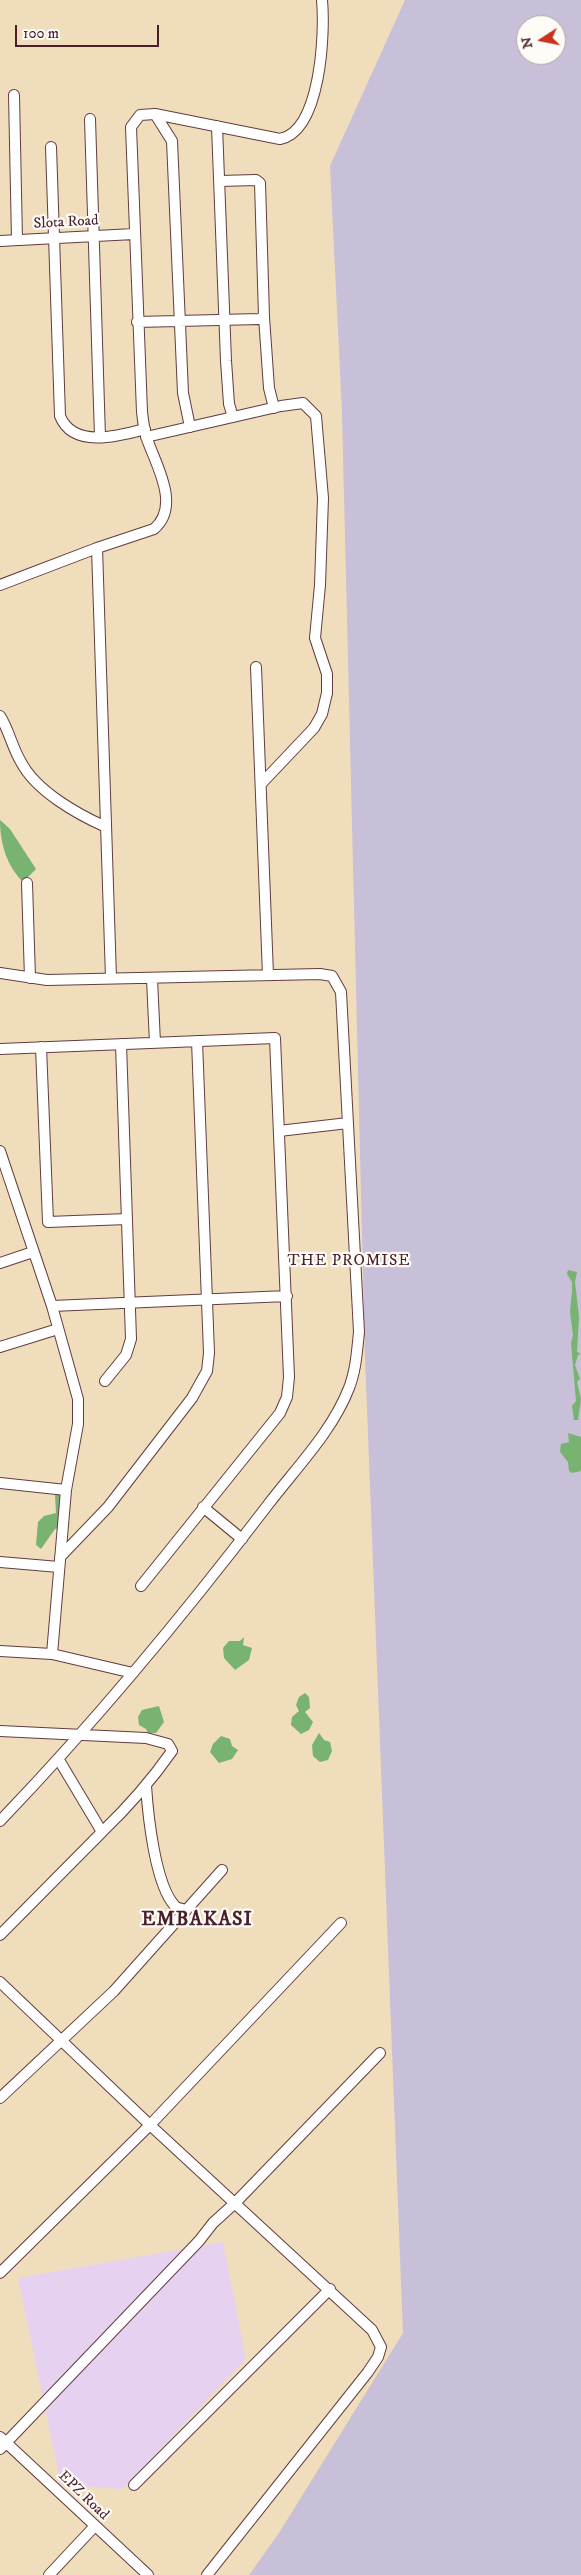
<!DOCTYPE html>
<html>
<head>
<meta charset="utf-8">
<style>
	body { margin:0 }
	#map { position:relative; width:581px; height:2575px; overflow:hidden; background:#efddbb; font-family:"IM FELL DW Pica",serif }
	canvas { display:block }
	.north { position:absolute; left:516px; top:15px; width:50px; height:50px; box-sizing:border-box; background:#fdfcf7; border:1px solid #b5a4a5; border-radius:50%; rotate:259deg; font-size:14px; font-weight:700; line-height:20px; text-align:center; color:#4a1f2b }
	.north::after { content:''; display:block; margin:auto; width:18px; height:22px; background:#c8321e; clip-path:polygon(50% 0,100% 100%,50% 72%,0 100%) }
	.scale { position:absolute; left:15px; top:25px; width:144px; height:22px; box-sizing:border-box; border:2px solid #4a1f2b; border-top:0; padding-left:6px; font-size:15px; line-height:18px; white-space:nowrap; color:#4a1f2b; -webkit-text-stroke:4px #fdfcf7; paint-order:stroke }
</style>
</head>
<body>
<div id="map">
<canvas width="581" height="2575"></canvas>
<div class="north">N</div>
<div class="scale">100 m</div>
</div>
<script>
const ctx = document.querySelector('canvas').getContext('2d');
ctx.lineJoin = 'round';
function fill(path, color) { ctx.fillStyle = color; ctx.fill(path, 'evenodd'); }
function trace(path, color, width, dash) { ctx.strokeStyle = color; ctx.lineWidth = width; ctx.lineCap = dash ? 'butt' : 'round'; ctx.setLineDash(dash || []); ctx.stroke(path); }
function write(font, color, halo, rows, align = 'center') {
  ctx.font = font + ' "IM FELL DW Pica",serif'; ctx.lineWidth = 4.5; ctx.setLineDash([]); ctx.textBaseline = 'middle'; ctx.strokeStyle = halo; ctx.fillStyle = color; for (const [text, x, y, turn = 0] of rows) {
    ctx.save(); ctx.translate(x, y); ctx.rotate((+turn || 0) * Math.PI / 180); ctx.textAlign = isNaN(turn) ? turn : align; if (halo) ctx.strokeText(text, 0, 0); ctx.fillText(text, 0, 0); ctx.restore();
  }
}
fill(new Path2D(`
	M 223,2242 L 246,2359 L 122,2489 L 61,2485 L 18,2278 Z`), '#e6d2f0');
fill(new Path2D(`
	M 405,0 L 581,0 L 581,2575 L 249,2575 L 279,2533 L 403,2333 L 365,1357 L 342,413 L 330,166 ZM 526,25 L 556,25 L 556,55 L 526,55 Z`), '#c8bfd8');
fill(new Path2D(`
	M 0,820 L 10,829 L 36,869 L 23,882 C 6,865 0,842 0,820 Z
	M 568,1270 L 577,1272 L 575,1282 L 579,1317 L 577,1352 L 581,1354 L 578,1355 L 575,1365 L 580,1379 L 577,1382 L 581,1399 L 578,1420 L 574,1420 L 572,1406 L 576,1401 L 571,1343 L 573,1335 L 570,1312 L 572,1291 L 572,1282 L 567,1274 Z
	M 568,1433 L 581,1437 L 581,1471 L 572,1473 L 569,1471 L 568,1462 L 560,1452 L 561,1444 L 569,1442 Z
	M 60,1494 L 62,1508 L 60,1528 L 55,1529 L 41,1549 L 36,1545 L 38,1522 L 44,1516 L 56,1513 L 55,1495 Z
	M 244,1637 L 243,1645 L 252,1648 L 249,1660 L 235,1670 L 224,1658 L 223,1648 L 229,1641 L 240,1641 Z
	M 305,1693 L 309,1697 L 310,1708 L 305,1712 L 313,1722 L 309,1730 L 301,1734 L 291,1725 L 292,1717 L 299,1711 L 296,1705 L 299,1697 Z
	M 159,1706 L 164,1722 L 156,1733 L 148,1733 L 146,1729 L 139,1725 L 138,1717 L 142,1710 Z
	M 319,1733 L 324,1740 L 330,1742 L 332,1751 L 328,1760 L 320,1762 L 313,1756 L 312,1745 Z
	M 221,1736 L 230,1739 L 232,1746 L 238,1750 L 232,1759 L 219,1763 L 210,1752 L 213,1744 Z`), '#78b372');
const minor = new Path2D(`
	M 14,95 L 17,240
	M 155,114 L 172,141 L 183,393 L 190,427
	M 90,119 L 100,437
	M 217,126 L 226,361 L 229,404 L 233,417
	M 51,147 L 60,416 C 73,449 119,436 145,429
	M 0,241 L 134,234
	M 264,317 L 269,388 L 274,408
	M 137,322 L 259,319 L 264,317 L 260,183 L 256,180 L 220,181
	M 146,437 L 281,406 L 303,403 L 316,416 L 323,498 L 320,585 L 315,638 L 327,674 L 327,693 L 322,714 L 314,728 L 261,784
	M 0,585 L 97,548
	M 256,667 L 268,975
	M 0,716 C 9,730 12,747 21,762 C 36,791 77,814 106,827
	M 27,883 L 30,978
	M 0,973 L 47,980 L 320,974 L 332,976 L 341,992 L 359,1332 C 357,1351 356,1370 349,1388 C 332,1432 295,1469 267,1506 C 183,1616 95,1722 0,1821
	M 111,978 L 97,548 L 154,529 C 181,506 156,465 147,439 C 144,430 143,421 142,412 L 131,127 L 140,115 L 155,114 L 280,139 C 321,131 325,33 322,0
	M 152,979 L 155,1043
	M 41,1047 L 48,1222 L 127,1219
	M 0,1049 L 275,1038 L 289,1377 L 287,1397 L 280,1413 L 141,1586
	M 279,1131 L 348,1123
	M 0,1151 L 52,1306 L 78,1399 L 78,1424 L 66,1490 L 52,1654
	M 0,1263 L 33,1252
	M 52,1306 L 287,1296
	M 0,1347 L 58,1329
	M 105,1381 L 126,1355 L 131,1339 L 121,1044
	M 0,1483 L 66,1490
	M 203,1507 L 242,1539
	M 60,1557 L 108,1507 L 192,1398 L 207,1371 L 209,1353 L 197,1041
	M 0,1562 L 59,1567
	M 0,1651 L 52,1654 L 133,1673
	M 0,1731 L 146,1738 L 168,1744 L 172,1751 C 151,1781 128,1807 102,1832
	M 146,1786 C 148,1815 155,1885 175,1906 C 177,1908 182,1909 186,1910
	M 0,1935 L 102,1832 L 59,1760
	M 0,1982 L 150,2125 L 372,2330 L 381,2347 L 378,2357 L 368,2372 L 207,2575
	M 0,2098 L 114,1991 L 222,1870
	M 0,2273 L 150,2125 L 341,1923
	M 0,2437 L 148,2575
	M 0,2449 L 199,2241 L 213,2223 L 235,2203 L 380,2053
	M 134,2485 L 330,2289
	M 49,2575 L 94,2527`);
trace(minor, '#633c41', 12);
trace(minor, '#fff', 10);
write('15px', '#4a1f2b', '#fdfcf7', [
	["Slota Road",66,223,-3],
	["EPZ Road",83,2496,44]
]);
ctx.letterSpacing = '1px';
write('16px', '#4a1f2b', '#fdfcf7', [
	["THE PROMISE",349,1262]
]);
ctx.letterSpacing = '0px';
ctx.letterSpacing = '1px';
write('bold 20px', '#4a1f2b', '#fdfcf7', [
	["EMBAKASI",197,1921]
]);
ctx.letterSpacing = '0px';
</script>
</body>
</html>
